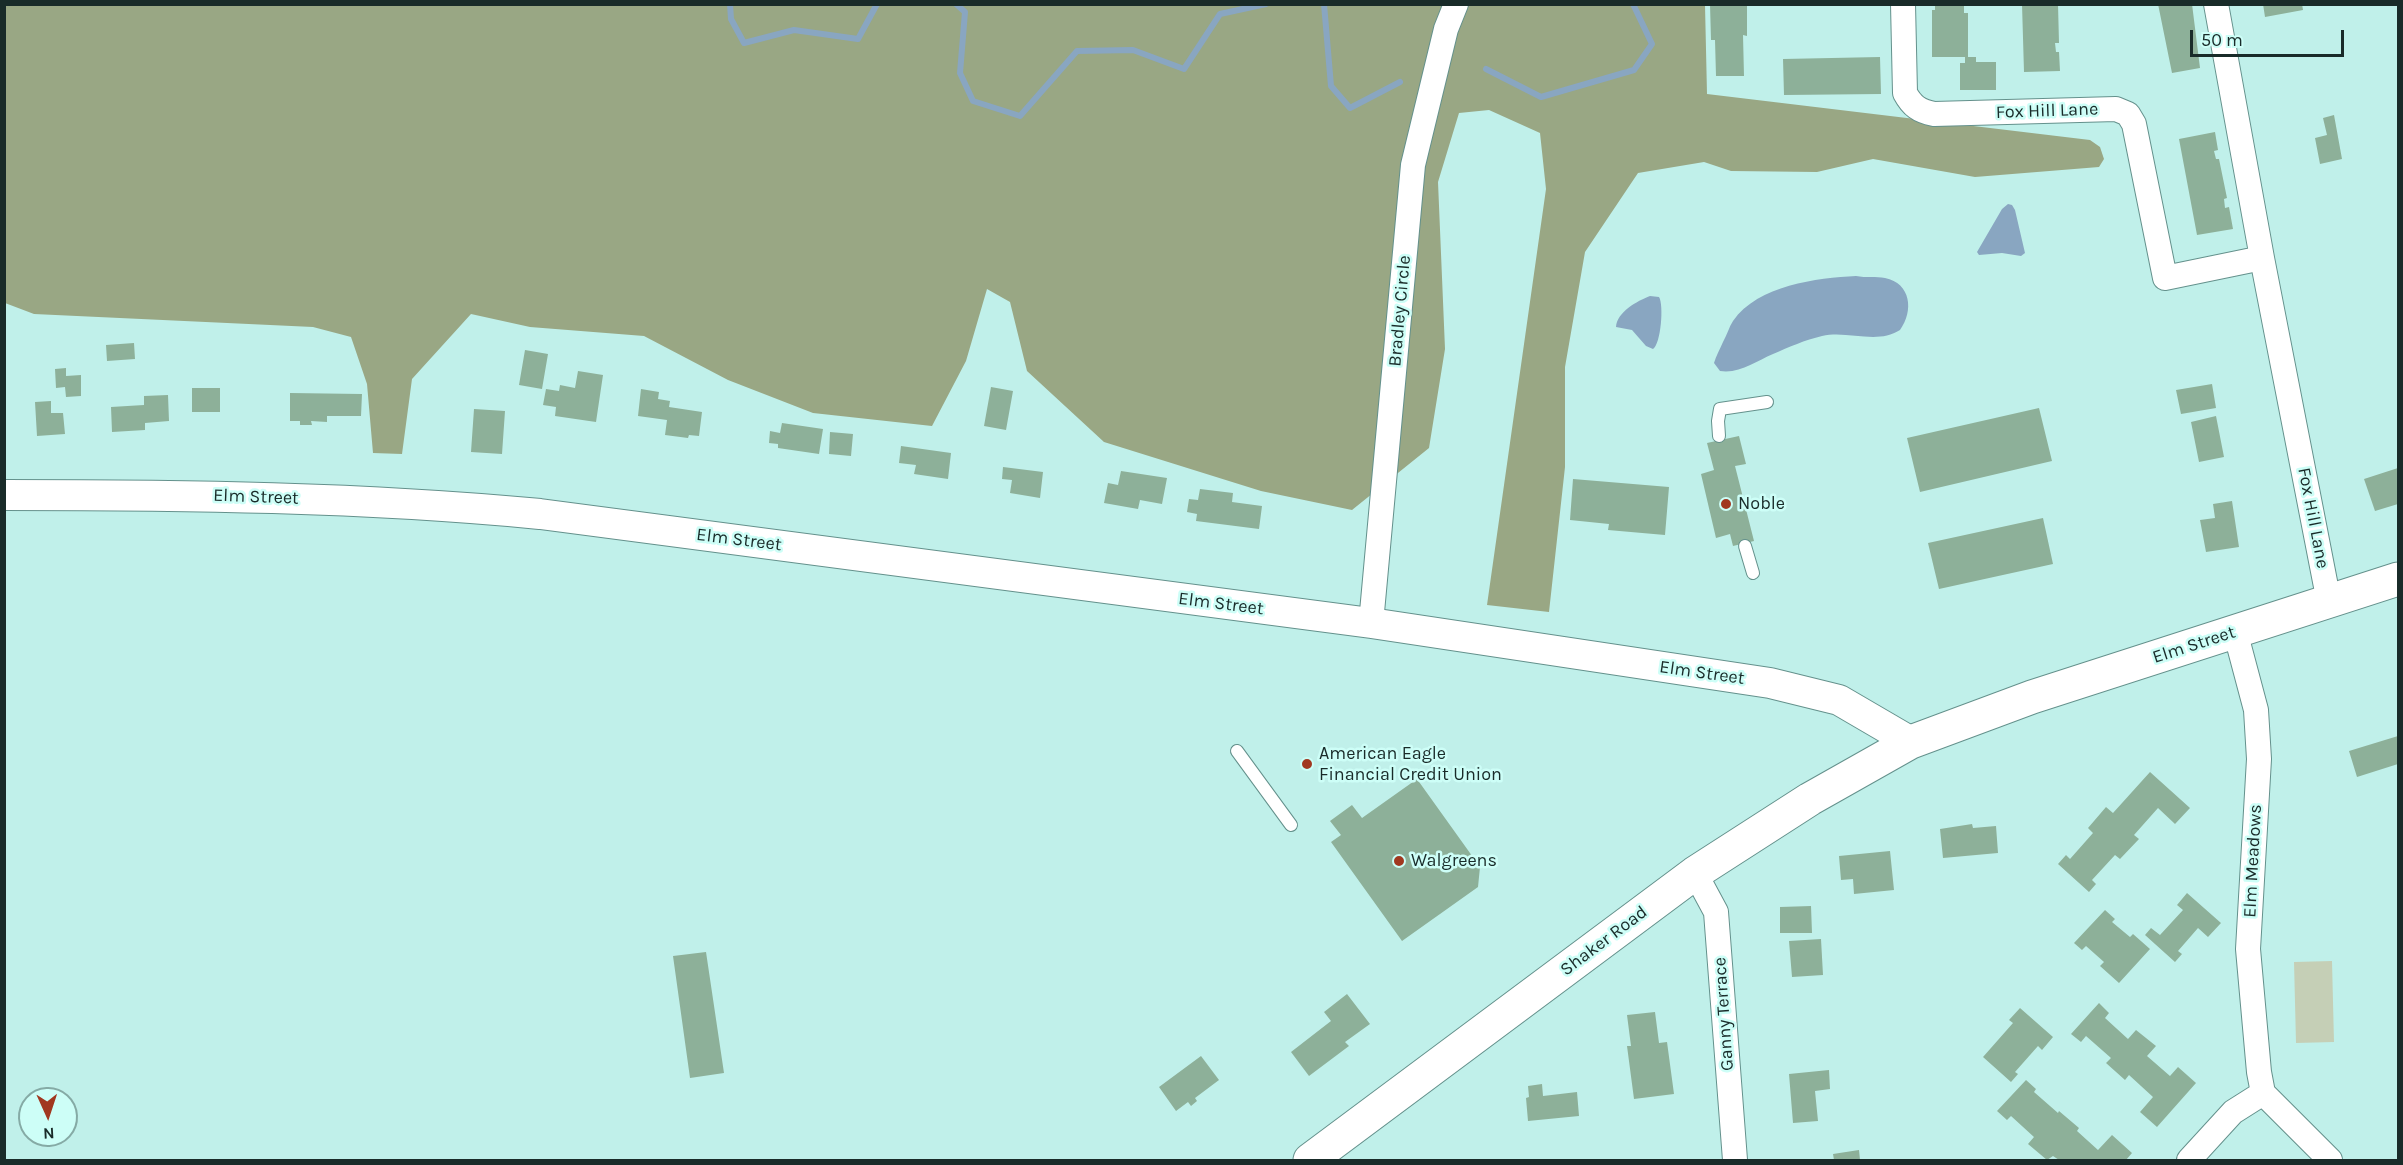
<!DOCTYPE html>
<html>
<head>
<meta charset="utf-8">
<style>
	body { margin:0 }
	#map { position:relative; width:2403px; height:1165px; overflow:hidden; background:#c0f0ea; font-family:Karla,sans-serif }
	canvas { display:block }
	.frame { position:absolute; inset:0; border:6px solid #192b29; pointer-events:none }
	.north { position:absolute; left:18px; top:1087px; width:60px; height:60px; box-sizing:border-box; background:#cdfef7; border:2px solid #85aaa5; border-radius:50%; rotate:177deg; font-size:16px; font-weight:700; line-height:24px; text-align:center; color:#192b29 }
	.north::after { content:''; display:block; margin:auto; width:21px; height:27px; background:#a13820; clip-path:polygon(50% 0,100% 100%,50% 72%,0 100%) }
	.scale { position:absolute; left:2190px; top:30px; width:154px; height:27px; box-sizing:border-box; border:3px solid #192b29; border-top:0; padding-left:8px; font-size:18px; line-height:21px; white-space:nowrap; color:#192b29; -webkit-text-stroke:4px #cdfef7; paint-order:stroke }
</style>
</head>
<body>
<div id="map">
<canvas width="2403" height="1165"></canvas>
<div class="frame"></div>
<div class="north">N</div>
<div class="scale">50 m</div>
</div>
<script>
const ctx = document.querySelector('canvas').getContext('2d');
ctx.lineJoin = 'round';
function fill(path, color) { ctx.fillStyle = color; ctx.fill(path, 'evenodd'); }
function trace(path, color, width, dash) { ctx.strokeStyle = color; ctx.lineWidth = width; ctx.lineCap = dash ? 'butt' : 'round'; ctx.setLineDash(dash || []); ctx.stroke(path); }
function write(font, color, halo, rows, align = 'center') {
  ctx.font = font + ' Karla,sans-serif'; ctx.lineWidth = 5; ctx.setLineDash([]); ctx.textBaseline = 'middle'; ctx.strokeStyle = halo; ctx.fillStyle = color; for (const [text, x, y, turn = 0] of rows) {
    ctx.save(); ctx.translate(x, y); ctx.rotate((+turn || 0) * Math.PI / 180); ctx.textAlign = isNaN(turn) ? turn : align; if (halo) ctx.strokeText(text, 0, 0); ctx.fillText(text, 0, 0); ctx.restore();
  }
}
fill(new Path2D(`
	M 2332,961 L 2334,1042 L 2296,1043 L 2294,962 Z`), '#c5cfb6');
fill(new Path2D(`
	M 5,5 L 1705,5 L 1707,94 L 2090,140 L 2100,147 L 2104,159 L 2099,167 L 1975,177 L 1873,159 L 1817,172 L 1731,171 L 1704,162 L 1638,173 L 1585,252 L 1565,367 L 1565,467 L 1549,612 L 1487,605 L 1546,189 L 1540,133 L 1489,110 L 1459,113 L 1438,182 L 1445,349 L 1429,448 L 1352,510 L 1261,491 L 1104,442 L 1027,371 L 1010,302 L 987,289 L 966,361 L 932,426 L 813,413 L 728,380 L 644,336 L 530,327 L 471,314 L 412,379 L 402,454 L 373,453 L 367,384 L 351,337 L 313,327 L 34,314 L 5,303 Z`), '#99a784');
fill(new Path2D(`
	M 2008,204 L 2012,205 L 2015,210 L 2025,253 L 2021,256 L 2002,253 L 1979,255 L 1977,252 L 2002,209 Z
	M 1856,276 C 1866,278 1876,276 1885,278 C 1911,283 1914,311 1900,330 C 1877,345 1848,330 1822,336 C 1805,340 1789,347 1773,354 C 1756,361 1740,374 1720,371 L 1714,363 C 1716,356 1720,349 1723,342 C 1727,335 1729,327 1733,321 C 1758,285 1817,278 1856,276 Z
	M 1650,296 L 1659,297 C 1664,305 1661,344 1653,349 L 1646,346 L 1632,330 L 1616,327 C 1617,312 1637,301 1650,296 Z`), '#89a6c1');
trace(new Path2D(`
	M 730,4 L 731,19 L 744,43 L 794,30 L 858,39 L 877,4
	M 956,4 L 965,12 L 960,73 L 973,101 L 1020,116 L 1077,51 L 1133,50 L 1184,69 L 1220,14 L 1266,4
	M 1324,4 L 1331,86 L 1350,108 L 1400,82
	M 1486,69 L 1541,97 L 1634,70 L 1652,44 L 1633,4`), '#89a6c1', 6);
fill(new Path2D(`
	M 1710,4 L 1747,4 L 1747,36 L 1743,35 L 1744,76 L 1716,76 L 1715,40 L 1711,40 Z
	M 1935,4 L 1964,4 L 1964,13 L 1968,13 L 1968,57 L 1976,57 L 1976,62 L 1996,62 L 1996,90 L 1960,90 L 1960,63 L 1965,63 L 1965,57 L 1932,57 L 1932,10 L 1935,10 Z
	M 2022,4 L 2058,4 L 2059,43 L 2055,43 L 2056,52 L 2059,52 L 2060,71 L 2024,72 Z
	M 2158,4 L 2192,4 L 2200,68 L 2172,73 Z
	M 2263,4 L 2302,4 L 2303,10 L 2265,17 Z
	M 1880,57 L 1881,94 L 1784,95 L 1783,59 Z
	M 2334,115 L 2342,159 L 2320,164 L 2315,138 L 2327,135 L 2323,118 Z
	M 2215,132 L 2218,150 L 2214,151 L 2216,159 L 2219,159 L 2227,198 L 2224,199 L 2225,208 L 2229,207 L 2233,229 L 2197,235 L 2179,139 Z
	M 134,343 L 135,359 L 107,361 L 106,345 Z
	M 525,350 L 548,354 L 542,389 L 519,385 Z
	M 66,368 L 66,376 L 81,375 L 81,396 L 66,397 L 65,387 L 56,388 L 55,369 Z
	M 578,371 L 603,375 L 596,422 L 555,416 L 556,407 L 543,405 L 546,389 L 559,391 L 560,385 L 575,388 Z
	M 2212,384 L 2216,408 L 2181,414 L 2176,390 Z
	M 991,387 L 1013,391 L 1006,430 L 984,426 Z
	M 192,388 L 220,388 L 220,412 L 192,412 Z
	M 641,389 L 659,392 L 658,399 L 670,401 L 669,407 L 702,412 L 699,436 L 689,435 L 688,438 L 665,435 L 667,420 L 638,416 Z
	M 290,393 L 362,394 L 361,416 L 327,416 L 327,422 L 311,421 L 312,425 L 300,425 L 300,421 L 290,421 Z
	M 168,395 L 169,421 L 145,423 L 145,430 L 112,432 L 111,407 L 144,405 L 144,396 Z
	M 51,401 L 51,413 L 63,413 L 65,434 L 37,436 L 35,402 Z
	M 2039,408 L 2052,461 L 1920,492 L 1907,438 Z
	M 474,409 L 505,411 L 502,454 L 471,452 Z
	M 2216,416 L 2224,457 L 2199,462 L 2191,422 Z
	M 782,423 L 823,429 L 819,454 L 778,448 L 778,444 L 769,443 L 770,431 L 780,433 Z
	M 830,432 L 853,434 L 851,456 L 829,454 Z
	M 1739,436 L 1746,464 L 1735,466 L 1754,541 L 1733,546 L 1730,534 L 1716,538 L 1701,474 L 1714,470 L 1707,443 Z
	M 901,446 L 951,453 L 948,479 L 914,474 L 916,465 L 899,463 Z
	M 1003,467 L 1043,472 L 1040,498 L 1010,493 L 1012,480 L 1002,479 Z
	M 2398,468 L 2398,504 L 2375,511 L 2364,479 Z
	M 1121,471 L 1167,478 L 1162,504 L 1140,500 L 1138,509 L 1104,503 L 1108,483 L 1118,485 Z
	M 1573,479 L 1669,487 L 1665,535 L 1608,530 L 1609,524 L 1570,520 Z
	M 1200,489 L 1233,493 L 1232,502 L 1262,506 L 1259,529 L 1196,521 L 1197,514 L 1187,512 L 1189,499 L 1198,500 Z
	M 2232,501 L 2239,547 L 2206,552 L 2200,520 L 2215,518 L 2213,504 Z
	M 2043,518 L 2053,564 L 1939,589 L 1928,543 Z
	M 2398,736 L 2398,764 L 2357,777 L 2349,751 Z
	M 2150,772 L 2190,808 L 2175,824 L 2158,808 L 2134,835 L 2139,839 L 2120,859 L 2115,855 L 2092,880 L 2096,884 L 2089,892 L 2058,864 L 2066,855 L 2070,859 L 2093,833 L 2088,828 L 2106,807 L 2113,813 Z
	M 1417,779 L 1480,867 L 1478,887 L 1402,941 L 1331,842 L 1341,835 L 1330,821 L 1352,805 L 1362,818 Z
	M 1972,824 L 1973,828 L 1996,826 L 1998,853 L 1943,858 L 1940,829 Z
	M 1890,851 L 1894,890 L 1854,894 L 1853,879 L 1841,880 L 1839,856 Z
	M 2187,893 L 2221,923 L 2208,937 L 2198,928 L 2178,951 L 2182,954 L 2175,962 L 2145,935 L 2151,928 L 2160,935 L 2183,910 L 2177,905 Z
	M 1811,906 L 1812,933 L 1780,933 L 1780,907 Z
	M 2105,910 L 2115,919 L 2112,922 L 2130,937 L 2133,934 L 2150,949 L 2119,983 L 2100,966 L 2104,962 L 2086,946 L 2082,950 L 2074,943 Z
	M 1821,939 L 1823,975 L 1792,977 L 1789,941 Z
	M 706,952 L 724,1073 L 690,1078 L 673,956 Z
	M 1347,994 L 1370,1024 L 1345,1042 L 1349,1046 L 1309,1076 L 1291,1052 L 1331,1021 L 1324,1012 Z
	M 2099,1003 L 2109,1013 L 2105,1018 L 2128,1039 L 2136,1030 L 2156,1046 L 2147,1056 L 2170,1076 L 2178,1067 L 2196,1083 L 2157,1127 L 2140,1112 L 2153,1097 L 2129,1075 L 2125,1080 L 2106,1063 L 2111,1058 L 2086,1036 L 2081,1042 L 2071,1034 Z
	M 2020,1008 L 2053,1037 L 2042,1050 L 2038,1046 L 2015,1072 L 2018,1074 L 2011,1082 L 1983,1057 L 2013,1023 L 2009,1020 Z
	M 1655,1012 L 1659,1043 L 1667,1042 L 1674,1094 L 1634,1099 L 1627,1046 L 1631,1046 L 1627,1015 Z
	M 1201,1056 L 1219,1080 L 1195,1098 L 1197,1101 L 1191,1106 L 1188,1102 L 1176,1111 L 1159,1087 Z
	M 1829,1070 L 1830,1089 L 1815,1091 L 1818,1121 L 1793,1123 L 1789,1074 Z
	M 2026,1080 L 2036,1089 L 2034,1092 L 2058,1113 L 2059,1111 L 2079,1128 L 2077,1131 L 2098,1150 L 2112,1135 L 2132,1153 L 2126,1160 L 2059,1160 L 2053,1156 L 2047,1160 L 2028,1144 L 2034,1137 L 2011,1116 L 2007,1120 L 1997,1111 Z
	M 1542,1084 L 1543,1096 L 1577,1092 L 1579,1116 L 1528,1121 L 1526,1098 L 1529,1097 L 1528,1086 Z
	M 1859,1150 L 1860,1160 L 1834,1160 L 1833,1154 Z`), '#8db099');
const service = new Path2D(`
	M 1719,436 L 1718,421 L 1720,409 L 1767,402
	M 1745,546 L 1753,573
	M 1237,751 L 1291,825`);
const minor = new Path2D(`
	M 1903,4 L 1905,93 C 1912,106 1919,111 1934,114 L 2116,109 L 2128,114 L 2134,124 L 2165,278 L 2262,258
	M 2216,4 L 2262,258 L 2329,602
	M 1371,623 L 1413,165 L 1446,29 L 1456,4
	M 2235,631 L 2256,710 L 2259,759 L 2248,949 L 2259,1072 L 2263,1093 L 2330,1160
	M 1695,873 L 1716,912 L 1735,1160
	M 2189,1160 L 2233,1112 L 2263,1093`);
const tertiary = new Path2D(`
	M 4,495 C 184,495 362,497 540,514 L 1371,623 L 1770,683 L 1839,700 L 1911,742`);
const secondary = new Path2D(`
	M 1310,1160 L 1695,873 L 1810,799 L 1911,742 L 2032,697 L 2398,579`);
trace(service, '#64918c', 14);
trace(minor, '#64918c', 26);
trace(tertiary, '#64918c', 32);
trace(secondary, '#64918c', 35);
trace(service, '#fff', 12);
trace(minor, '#fff', 24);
trace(tertiary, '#fff', 30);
trace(secondary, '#fff', 33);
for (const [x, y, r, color] of [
	[1726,504,6,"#a13820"],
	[1307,764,6,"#a13820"],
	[1399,861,6,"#a13820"]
]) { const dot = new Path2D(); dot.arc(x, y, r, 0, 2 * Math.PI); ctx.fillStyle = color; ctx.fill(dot); trace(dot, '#cdfef7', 2); }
write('18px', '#192b29', '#cdfef7', [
	["Fox Hill Lane",2047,111,-2],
	["Bradley Circle",1400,311,-85],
	["Elm Street",256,497,2],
	["Fox Hill Lane",2313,518,79],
	["Elm Street",739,540,7],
	["Elm Street",1221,604,7],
	["Elm Street",2194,645,-18],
	["Elm Street",1702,673,8],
	["Elm Meadows",2253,861,-87],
	["Shaker Road",1604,941,-37],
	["Ganny Terrace",1724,1014,-94]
]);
write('18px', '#192b29', '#cdfef7', [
	["Noble",1738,504],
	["American Eagle",1319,754],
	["Financial Credit Union",1319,775],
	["Walgreens",1411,861]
], 'left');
</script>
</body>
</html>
